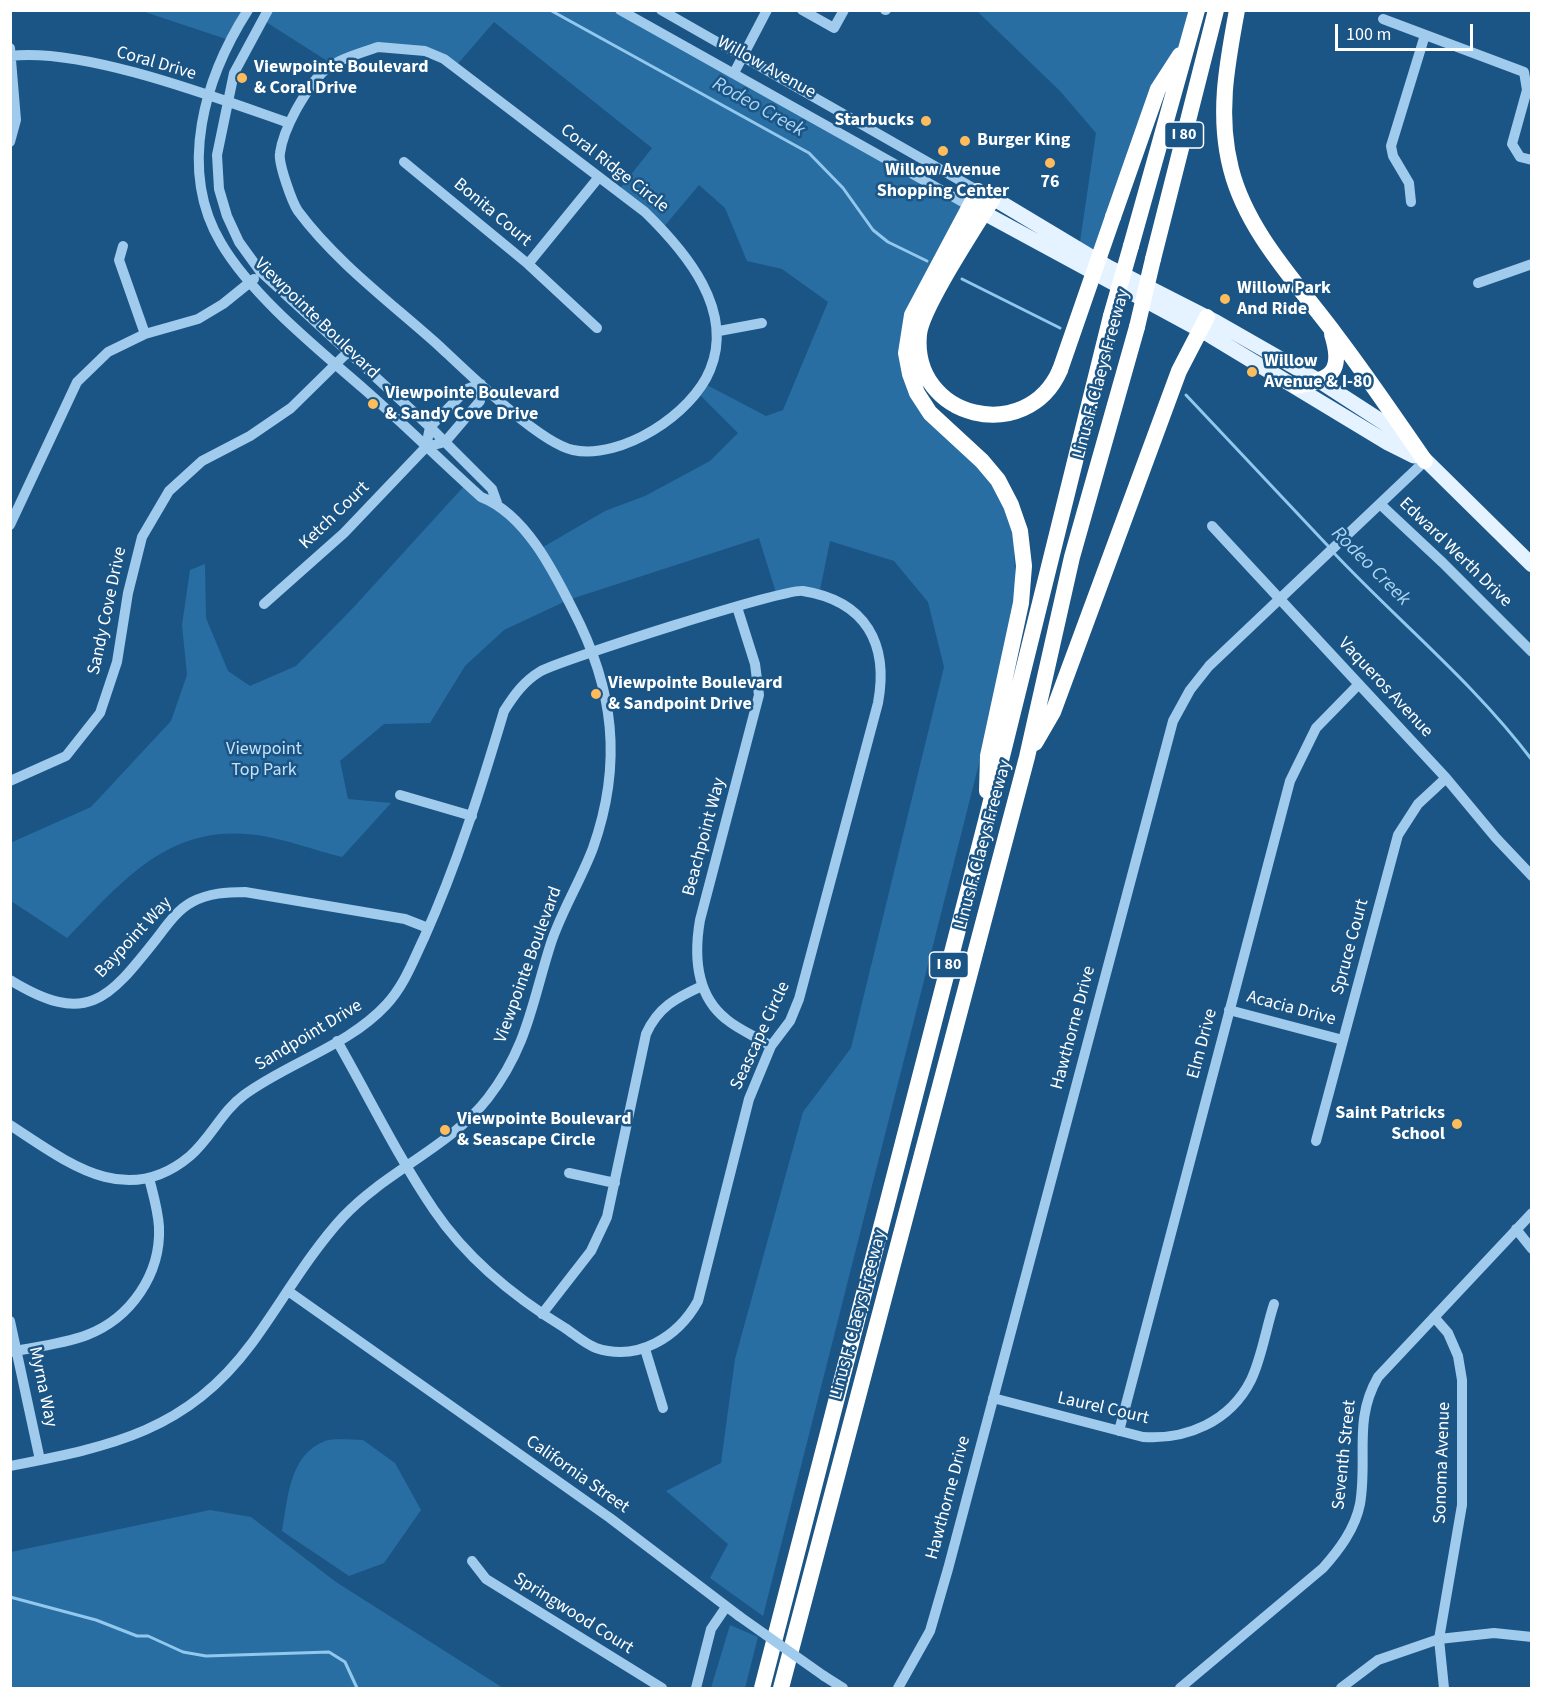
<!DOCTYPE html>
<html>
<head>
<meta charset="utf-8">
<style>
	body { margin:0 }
	#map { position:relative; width:1542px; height:1699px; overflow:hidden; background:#1a5585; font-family:"Source Sans 3",sans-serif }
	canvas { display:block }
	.frame { position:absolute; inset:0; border:12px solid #fff; pointer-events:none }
	.scale { position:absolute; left:1335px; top:24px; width:138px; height:27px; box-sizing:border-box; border:3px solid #fff; border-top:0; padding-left:8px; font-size:18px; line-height:21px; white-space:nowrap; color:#fff; -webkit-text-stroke:4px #1a5585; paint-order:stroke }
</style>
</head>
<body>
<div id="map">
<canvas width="1542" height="1699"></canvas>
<div class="frame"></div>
<div class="scale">100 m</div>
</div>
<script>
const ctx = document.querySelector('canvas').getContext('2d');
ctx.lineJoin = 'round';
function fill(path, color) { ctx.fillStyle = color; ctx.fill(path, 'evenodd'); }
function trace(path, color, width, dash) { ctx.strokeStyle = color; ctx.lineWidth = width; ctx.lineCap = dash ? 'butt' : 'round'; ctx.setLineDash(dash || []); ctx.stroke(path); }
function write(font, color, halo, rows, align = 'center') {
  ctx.font = font + ' "Source Sans 3",sans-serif'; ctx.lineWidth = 5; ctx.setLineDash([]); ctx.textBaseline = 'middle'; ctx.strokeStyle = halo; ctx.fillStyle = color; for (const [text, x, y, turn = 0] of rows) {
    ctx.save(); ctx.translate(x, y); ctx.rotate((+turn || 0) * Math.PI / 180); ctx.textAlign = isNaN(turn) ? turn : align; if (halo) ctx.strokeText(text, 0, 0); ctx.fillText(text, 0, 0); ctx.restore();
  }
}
fill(new Path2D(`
	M 142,11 L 248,11 L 229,40 Z
	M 268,11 L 620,11 L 970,206 L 916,307 L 917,393 L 982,461 L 1021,544 L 1014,551 L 1016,591 L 987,732 L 763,1616 L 710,1578 L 728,1544 L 666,1491 L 721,1463 L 735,1359 L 803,1112 L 851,1048 L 944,667 L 928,602 L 894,561 L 830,541 L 819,595 L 777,596 L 759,538 L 568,600 L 504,630 L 465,666 L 430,723 L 384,724 L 340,761 L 348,799 L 391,803 L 342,857 C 314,850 285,839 257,835 C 168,823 123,881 67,938 L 11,901 L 10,843 L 91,807 L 171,721 L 187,675 L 182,625 L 190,570 L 205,564 L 206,618 L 228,671 L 250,686 L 296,666 L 353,608 L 466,484 L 497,503 L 538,550 L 605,511 L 645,496 L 710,461 L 738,433 L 697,392 L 705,384 L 766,416 L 783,410 L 828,302 L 782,269 L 747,261 L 725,208 L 699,185 L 662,229 L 618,191 L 652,148 L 494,22 L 455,67 L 444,59 L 378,47 L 332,64 L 263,20 Z
	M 977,11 L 1197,11 L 1169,70 L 1099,261 L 1079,249 L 1096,133 L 1060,91 Z
	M 363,1440 L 395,1463 L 421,1510 L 384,1563 L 349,1576 L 282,1531 C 288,1498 289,1455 325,1441 C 335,1438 351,1440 363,1440 Z
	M 210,1510 L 251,1517 L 336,1582 L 503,1688 L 11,1688 L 11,1552 Z
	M 730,1625 L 758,1637 L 745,1688 L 711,1688 Z`), '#296ea2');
trace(new Path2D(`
	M 550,10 L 809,153 L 843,188 L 873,230 L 888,242 L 927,261
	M 962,279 L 1060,328
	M 1186,395 L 1329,547
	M 1333,552 C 1399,622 1474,683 1532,760
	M 10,1597 L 96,1620 L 137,1636 L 148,1636 L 183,1652 L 206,1656 L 329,1652 L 345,1662 L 357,1688`), '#93c8ee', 3);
trace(new Path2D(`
	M 268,10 L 234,73 L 217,155 L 219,189 L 227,216 L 239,242 L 260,271 L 430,427 L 492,489 L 497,503
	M 620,10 L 975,209
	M 661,10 L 982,193
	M 802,10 L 834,28 L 844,10
	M 885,10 L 886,10
	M 1383,19 L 1524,72 L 1527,90 L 1512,144 L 1520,157 L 1532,160
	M 378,47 L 425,51 L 444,59 L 645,212 C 686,252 735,310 710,370 C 692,414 622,460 573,450 C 539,443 465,370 437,344 C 390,302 336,262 298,211 C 292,202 278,163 280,153 C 282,138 289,123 296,110 C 322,64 330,63 378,47 Z
	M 10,48 L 16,120 L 10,142
	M 10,56 C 84,47 217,98 289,123
	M 734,73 L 767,10
	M 404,162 L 528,264 L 597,328
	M 1411,202 L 1409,183 L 1393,156 L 1391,146 L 1425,35
	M 123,246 L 119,260 L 145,334
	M 528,264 L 599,177
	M 1478,283 L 1532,264
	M 719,331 L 762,323
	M 481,384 L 480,401 L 445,442 L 426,447 L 430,427 L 467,389 Z
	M 1380,504 L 1443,563 L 1532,652
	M 10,525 L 77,382 L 108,352 L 145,334 L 198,319 L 223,304 L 254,279
	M 1212,526 L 1446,778 L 1496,838 L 1532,876
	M 264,604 L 344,533 L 426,447
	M 737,607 L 755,664 L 759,695 L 700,920 C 694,955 696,995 726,1019 C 739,1030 757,1037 771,1046
	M 10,781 L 66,756 L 100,713 L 117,662 L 128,593 L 142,537 L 169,491 L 202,461 L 250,436 L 291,408 L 348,352
	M 400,795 L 472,816
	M 10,980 C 87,1027 108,1000 157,938 C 167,925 177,910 192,902 C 209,893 227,892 245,892 L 405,919 L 428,928
	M 1229,1010 L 1343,1040
	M 10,1125 C 67,1162 126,1210 190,1156 C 211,1138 222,1111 244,1095 C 289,1062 348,1046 386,1005 C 404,986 413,961 424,938 C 457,865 481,788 504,711 C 514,695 524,681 541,671 C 564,659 785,588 803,591 C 866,601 889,644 878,703 L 799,999 L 790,1021 L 771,1046 L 749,1099 L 698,1301 C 678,1337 638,1362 596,1348 C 585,1344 574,1334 565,1328 C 514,1297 468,1260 434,1210 C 398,1157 369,1097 337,1041
	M 1316,1141 L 1398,835 L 1418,804 L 1446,778
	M 569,1173 L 615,1183
	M 1516,1229 L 1532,1249
	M 288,1291 L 610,1518 L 739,1616
	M 542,1314 L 591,1251 L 607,1217 L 646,1034 C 658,1007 676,998 702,986
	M 1434,1317 L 1448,1333 L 1458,1356 L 1462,1380 L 1462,1505 L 1439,1639 L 1444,1688
	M 10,1321 L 40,1460
	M 645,1349 L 663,1408
	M 10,1352 C 36,1347 63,1344 87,1335 C 131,1318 161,1274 159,1227 C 158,1210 153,1194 149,1178
	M 993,1398 L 1143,1437 C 1186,1440 1230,1422 1251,1380 C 1262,1357 1266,1328 1274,1304
	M 1119,1431 L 1290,781 L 1316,728 L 1359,684
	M 10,1466 C 112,1446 186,1432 252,1343 C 282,1302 308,1255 343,1217 C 386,1171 449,1148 488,1098 C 528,1046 532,1002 551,943 C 562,910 581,880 593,848 C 623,763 614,689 573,610 C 553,570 525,514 481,497 C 442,462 404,424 364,389 C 317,348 252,296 221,243 C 177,169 205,77 248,10
	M 472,1561 L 486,1579 L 662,1688
	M 824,1676 L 843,1688
	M 696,1688 L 711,1629 L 726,1607
	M 898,1688 L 930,1631 L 948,1569 L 1173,721 L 1190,690 L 1209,666 L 1425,461
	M 1180,1688 L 1323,1568 C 1339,1550 1355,1529 1360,1504 C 1368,1458 1353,1420 1378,1377 L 1532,1213
	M 1341,1688 L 1378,1660 L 1439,1639 L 1494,1633 L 1532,1637`), '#a0cbec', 10);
trace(new Path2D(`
	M 993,198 L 1108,267 L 1216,322 L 1321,382 L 1395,430 L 1532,565
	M 984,213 L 1211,336 L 1388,443 L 1414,456`), '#e5f2ff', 15);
trace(new Path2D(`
	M 1237,10 C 1227,64 1217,115 1231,169 C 1247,232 1297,283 1335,334 C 1367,376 1396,419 1425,461
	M 978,191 L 912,315 L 906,353 L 910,374 L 917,393 L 930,413 L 982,461 L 998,480 L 1011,505 L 1020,531 L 1024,566 L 1021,603 L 988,756 L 987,791
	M 993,198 C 976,226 922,307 919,334 C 911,419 1027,446 1060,370
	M 1113,217 L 1158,89 L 1180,55
	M 1131,246 L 1197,10
	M 1153,259 L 1216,10
	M 1296,386 C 1331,380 1344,372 1332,334
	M 1035,743 L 1053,712 L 1179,371 L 1207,317
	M 762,1688 L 986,821 L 1111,316
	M 781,1688 L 1027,757 L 1072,557 L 1137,327`), '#fff', 16);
trace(new Path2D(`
	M 739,1616 L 824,1676`), '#a0cbec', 10);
trace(new Path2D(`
	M 1111,316 L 1131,246
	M 1137,327 L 1153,259
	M 1060,370 L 1113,217`), '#fff', 16);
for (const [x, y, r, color] of [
	[242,78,6,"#febc5c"],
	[926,121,6,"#febc5c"],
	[965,141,6,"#febc5c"],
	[943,151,6,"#febc5c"],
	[1050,163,6,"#febc5c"],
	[1225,299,6,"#febc5c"],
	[1252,372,6,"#febc5c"],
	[373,404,6,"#febc5c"],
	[596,694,6,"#febc5c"],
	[1457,1124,6,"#febc5c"],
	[445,1130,6,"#febc5c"]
]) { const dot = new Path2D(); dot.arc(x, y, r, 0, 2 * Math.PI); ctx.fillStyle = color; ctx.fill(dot); trace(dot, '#1a5585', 2); }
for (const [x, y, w] of [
	[1184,135,39],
	[949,965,39]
]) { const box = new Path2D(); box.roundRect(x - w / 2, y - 13, w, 26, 4.5); ctx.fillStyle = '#1a5585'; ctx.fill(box); trace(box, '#fff', 1.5); }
write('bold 16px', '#fff', null, [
	["I 80",1184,135],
	["I 80",949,965]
]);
write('18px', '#fff', '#1a5585', [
	["Coral Drive",156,64,16],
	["Willow Avenue",766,68,29],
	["Coral Ridge Circle",614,169,38],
	["Bonita Court",492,213,40],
	["Viewpointe Boulevard",316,319,44],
	["Linus F. Claeys Freeway",1102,374,-75],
	["Ketch Court",335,516,-44],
	["Edward Werth Drive",1455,553,44],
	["Sandy Cove Drive",108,611,-78],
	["Vaqueros Avenue",1385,688,47],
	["Beachpoint Way",705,837,-75],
	["Linus F. Claeys Freeway",984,845,-75],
	["Baypoint Way",134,938,-47],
	["Spruce Court",1351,947,-75],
	["Viewpointe Boulevard",529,965,-70],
	["Acacia Drive",1291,1009,15],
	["Hawthorne Drive",1074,1028,-75],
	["Sandpoint Drive",309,1036,-31],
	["Seascape Circle",761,1036,-65],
	["Elm Drive",1203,1044,-75],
	["Linus F. Claeys Freeway",859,1315,-75],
	["Myrna Way",42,1387,78],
	["Laurel Court",1103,1409,13],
	["Seventh Street",1345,1455,-84],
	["Sonoma Avenue",1443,1463,-88],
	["California Street",577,1475,35],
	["Hawthorne Drive",949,1498,-75],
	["Springwood Court",573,1614,32]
]);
write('bold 18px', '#fff', '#1a5585', [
	["Viewpointe Boulevard",254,68],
	["& Coral Drive",254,89],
	["Starbucks",914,121,"right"],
	["Burger King",977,141],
	["Willow Avenue",943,171,"center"],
	["Shopping Center",943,192,"center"],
	["76",1050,183,"center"],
	["Willow Park",1237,289],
	["And Ride",1237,310],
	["Willow",1264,362],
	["Avenue & I-80",1264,383],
	["Viewpointe Boulevard",385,394],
	["& Sandy Cove Drive",385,415],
	["Viewpointe Boulevard",608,684],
	["& Sandpoint Drive",608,705],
	["Saint Patricks",1445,1114,"right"],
	["School",1445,1135,"right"],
	["Viewpointe Boulevard",457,1120],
	["& Seascape Circle",457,1141]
], 'left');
write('18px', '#c5e2f9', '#1a5585', [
	["Viewpoint",264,750],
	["Top Park",264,771]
]);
write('italic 20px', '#abd5f3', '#1a5585', [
	["Rodeo Creek",758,108,29],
	["Rodeo Creek",1370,567,45]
]);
</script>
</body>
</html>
